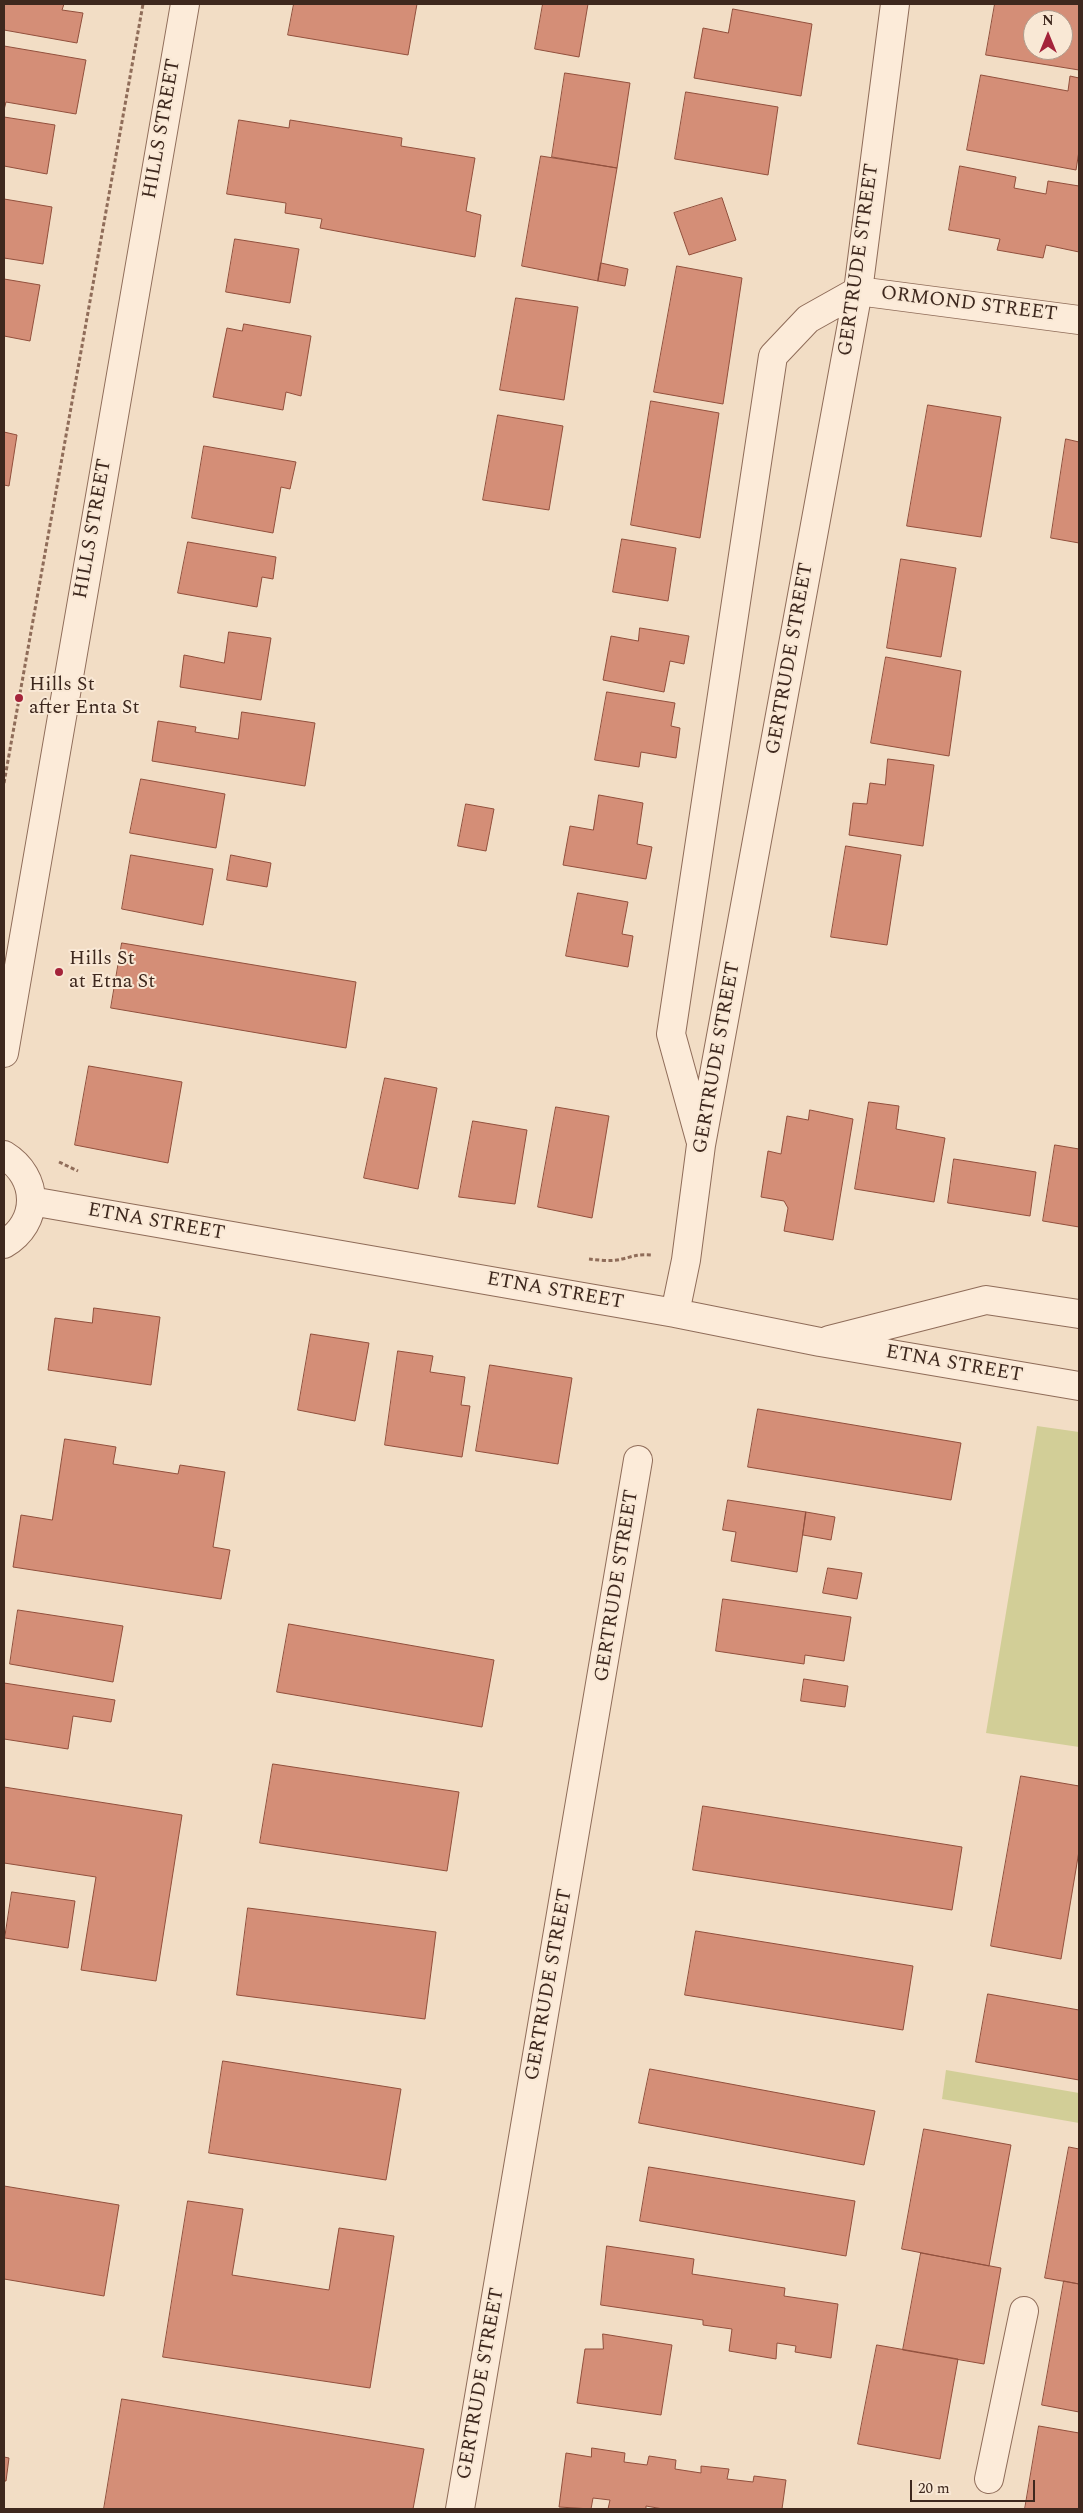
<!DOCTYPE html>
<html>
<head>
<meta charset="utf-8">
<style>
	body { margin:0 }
	#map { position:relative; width:1083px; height:2513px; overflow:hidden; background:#f2ddc5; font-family:Spectral,serif }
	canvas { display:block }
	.frame { position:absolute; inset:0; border:5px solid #3e281e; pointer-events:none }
	.north { position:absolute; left:1023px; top:10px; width:50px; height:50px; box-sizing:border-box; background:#f9e8d5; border:1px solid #ae9b8c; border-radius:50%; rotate:0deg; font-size:14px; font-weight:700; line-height:20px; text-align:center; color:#3e281e }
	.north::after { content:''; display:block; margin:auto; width:18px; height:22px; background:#a4233a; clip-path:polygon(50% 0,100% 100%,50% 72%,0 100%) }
	.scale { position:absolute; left:910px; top:2480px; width:125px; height:22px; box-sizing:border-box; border:2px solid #3e281e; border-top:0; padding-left:6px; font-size:15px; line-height:18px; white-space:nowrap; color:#3e281e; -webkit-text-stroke:4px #f9e8d5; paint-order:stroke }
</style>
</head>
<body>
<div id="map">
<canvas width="1083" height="2513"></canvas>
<div class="frame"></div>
<div class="north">N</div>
<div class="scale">20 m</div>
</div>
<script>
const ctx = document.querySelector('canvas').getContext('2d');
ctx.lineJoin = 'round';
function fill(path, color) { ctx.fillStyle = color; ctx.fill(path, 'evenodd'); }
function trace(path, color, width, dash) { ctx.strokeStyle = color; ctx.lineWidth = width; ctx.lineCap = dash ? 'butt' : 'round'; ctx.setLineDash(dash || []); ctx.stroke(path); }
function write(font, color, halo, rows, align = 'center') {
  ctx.font = font + ' Spectral,serif'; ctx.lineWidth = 4; ctx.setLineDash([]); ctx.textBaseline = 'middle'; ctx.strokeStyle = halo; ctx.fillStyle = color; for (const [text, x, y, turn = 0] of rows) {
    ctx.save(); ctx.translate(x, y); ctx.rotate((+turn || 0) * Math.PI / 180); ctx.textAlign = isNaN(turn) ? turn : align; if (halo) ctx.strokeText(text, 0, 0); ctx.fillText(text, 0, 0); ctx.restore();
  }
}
fill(new Path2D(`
	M 1037,1426 L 1079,1432 L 1079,1747 L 986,1733 Z
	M 946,2070 L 1079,2093 L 1079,2123 L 942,2099 Z`), '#d2ce97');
const building = new Path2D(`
	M 4,4 L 64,4 L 62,10 L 83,13 L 77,43 L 4,30 Z
	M 294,4 L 417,4 L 408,55 L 288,35 Z
	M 543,4 L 588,4 L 579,57 L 535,49 Z
	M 995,4 L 1079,4 L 1079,70 L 986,55 ZM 1033,20 L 1063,20 L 1063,50 L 1033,50 Z
	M 733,9 L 812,24 L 801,96 L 694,78 L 703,28 L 728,33 Z
	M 4,46 L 86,60 L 76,114 L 6,102 L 4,110 Z
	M 565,73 L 630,83 L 617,168 L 552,157 Z
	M 981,75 L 1068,91 L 1070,76 L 1079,78 L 1079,151 L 1076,170 L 967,150 Z
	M 686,92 L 778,107 L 768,175 L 675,159 Z
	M 4,117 L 55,125 L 47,174 L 4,166 Z
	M 239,120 L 289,128 L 290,120 L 402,138 L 401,146 L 475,158 L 466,211 L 481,215 L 475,257 L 320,228 L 322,219 L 285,213 L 286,203 L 227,194 Z
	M 541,156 L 617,168 L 598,281 L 522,266 Z
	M 960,166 L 1016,177 L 1014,188 L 1046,194 L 1048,181 L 1079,186 L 1079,252 L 1046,245 L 1043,258 L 997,250 L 1000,239 L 949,230 Z
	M 722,198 L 736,240 L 689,255 L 674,213 Z
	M 4,199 L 52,207 L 43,264 L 4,258 Z
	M 235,239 L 299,249 L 290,303 L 226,292 Z
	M 601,263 L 628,269 L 625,286 L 598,281 Z
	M 677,266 L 742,278 L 723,404 L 654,392 Z
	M 4,279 L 40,285 L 30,341 L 4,336 Z
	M 516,298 L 578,307 L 564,400 L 500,390 Z
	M 244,324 L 311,336 L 301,396 L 286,392 L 283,410 L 213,397 L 227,328 L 242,331 Z
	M 651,401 L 719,413 L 700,538 L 631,525 Z
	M 928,405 L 1001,417 L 981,537 L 907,526 Z
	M 498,415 L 563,426 L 549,510 L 483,500 Z
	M 4,432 L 17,435 L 9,486 L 4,485 Z
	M 1066,439 L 1079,442 L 1079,543 L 1051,538 Z
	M 204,446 L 296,462 L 290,489 L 281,487 L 273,533 L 192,518 Z
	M 622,539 L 676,548 L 668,601 L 613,592 Z
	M 188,542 L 276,557 L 273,579 L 262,577 L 257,607 L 178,593 Z
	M 901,559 L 956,568 L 941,657 L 887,648 Z
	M 640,628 L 689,636 L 684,664 L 670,661 L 664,692 L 603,680 L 611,636 L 638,641 Z
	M 229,632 L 271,638 L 261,700 L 180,687 L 184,655 L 224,663 Z
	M 886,657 L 961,671 L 949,756 L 871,743 Z
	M 607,692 L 675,703 L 671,726 L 680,728 L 676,758 L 641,752 L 639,767 L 595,760 Z
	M 242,712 L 315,723 L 305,786 L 152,761 L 158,721 L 196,727 L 195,732 L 238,739 Z
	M 888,759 L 934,765 L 923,846 L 849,835 L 853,803 L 867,804 L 870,783 L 885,785 Z
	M 141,779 L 225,794 L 216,848 L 130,833 Z
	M 599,795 L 643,803 L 637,844 L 652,847 L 646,879 L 563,865 L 570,826 L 593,830 Z
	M 466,804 L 494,809 L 486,851 L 458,846 Z
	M 846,846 L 901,855 L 887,945 L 831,937 Z
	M 131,855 L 213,869 L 203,925 L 122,909 Z
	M 231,855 L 271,863 L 267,887 L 227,880 Z
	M 578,893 L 628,902 L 622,934 L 633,936 L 628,967 L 566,956 Z
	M 122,943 L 356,982 L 346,1048 L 111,1008 Z
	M 89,1066 L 182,1082 L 168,1163 L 75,1145 Z
	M 385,1078 L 437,1088 L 418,1189 L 364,1178 Z
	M 869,1102 L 899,1106 L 896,1129 L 945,1138 L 934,1202 L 855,1189 Z
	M 556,1107 L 609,1116 L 592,1218 L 538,1207 Z
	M 810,1110 L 853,1119 L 833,1240 L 784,1231 L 788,1208 L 784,1201 L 761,1197 L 768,1151 L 781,1154 L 787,1116 L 808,1120 Z
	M 473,1121 L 527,1130 L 515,1204 L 459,1197 Z
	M 1055,1145 L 1079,1149 L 1079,1227 L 1043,1221 Z
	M 954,1159 L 1036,1172 L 1030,1216 L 948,1203 Z
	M 94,1308 L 160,1317 L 151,1385 L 48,1370 L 55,1318 L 92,1323 Z
	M 311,1334 L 369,1343 L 355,1421 L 298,1410 Z
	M 398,1351 L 433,1356 L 430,1372 L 465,1377 L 461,1405 L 470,1406 L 462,1457 L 385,1445 Z
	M 490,1365 L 572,1378 L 558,1464 L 476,1451 Z
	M 758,1409 L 961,1443 L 951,1500 L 748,1467 Z
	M 65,1439 L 116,1447 L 113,1464 L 178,1474 L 180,1465 L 225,1472 L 213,1547 L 230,1550 L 221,1599 L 13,1567 L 21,1515 L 52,1520 Z
	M 728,1500 L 806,1512 L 797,1572 L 731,1561 L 736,1532 L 723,1530 Z
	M 806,1512 L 835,1517 L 831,1540 L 803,1535 Z
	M 828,1568 L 862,1573 L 857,1599 L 823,1593 Z
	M 723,1599 L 851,1617 L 844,1661 L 805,1655 L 804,1664 L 716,1651 Z
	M 18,1610 L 123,1626 L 113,1682 L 10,1664 Z
	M 289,1624 L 494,1660 L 482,1727 L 277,1692 Z
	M 804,1679 L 848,1686 L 845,1707 L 801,1701 Z
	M 4,1683 L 115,1700 L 111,1722 L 73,1716 L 68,1749 L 4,1739 Z
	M 273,1764 L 459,1792 L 447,1871 L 260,1843 Z
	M 1021,1776 L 1079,1786 L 1079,1851 L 1061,1959 L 991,1946 Z
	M 4,1787 L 182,1815 L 156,1981 L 81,1970 L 96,1877 L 4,1863 Z
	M 703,1806 L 962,1847 L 952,1910 L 693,1870 Z
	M 12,1892 L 75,1901 L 68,1948 L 5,1938 Z
	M 248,1908 L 436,1932 L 425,2019 L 237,1995 Z
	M 696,1931 L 913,1966 L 903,2030 L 685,1995 Z
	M 988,1994 L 1079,2010 L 1079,2080 L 976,2062 Z
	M 223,2061 L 401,2089 L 386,2180 L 209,2153 Z
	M 650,2069 L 875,2111 L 864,2165 L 639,2123 Z
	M 924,2129 L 1011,2145 L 989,2266 L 902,2249 Z
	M 1069,2147 L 1079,2149 L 1079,2284 L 1045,2278 Z
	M 649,2167 L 855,2201 L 846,2256 L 640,2221 Z
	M 4,2186 L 119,2205 L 104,2296 L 4,2279 Z
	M 188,2201 L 243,2209 L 232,2275 L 329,2290 L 339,2228 L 394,2236 L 370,2388 L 163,2357 Z
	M 607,2246 L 694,2259 L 692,2274 L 785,2288 L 784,2296 L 838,2304 L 831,2358 L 795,2352 L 796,2346 L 777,2343 L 776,2359 L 729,2351 L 732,2329 L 703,2325 L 703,2320 L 601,2305 Z
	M 921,2253 L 1001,2268 L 984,2364 L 903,2350 Z
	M 1064,2281 L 1079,2284 L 1079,2412 L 1042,2405 Z
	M 603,2334 L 672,2345 L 661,2415 L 577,2403 L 585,2349 L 603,2349 Z
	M 877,2345 L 958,2359 L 940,2459 L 858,2444 Z
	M 122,2399 L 424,2449 L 413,2509 L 104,2509 Z
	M 1039,2426 L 1079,2433 L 1079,2509 L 1025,2509 Z
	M 592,2448 L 625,2453 L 624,2462 L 647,2465 L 649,2456 L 676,2460 L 675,2469 L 701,2473 L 701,2466 L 729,2469 L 727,2479 L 753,2482 L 754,2476 L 786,2480 L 782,2509 L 663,2509 L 646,2506 L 646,2509 L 608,2509 L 610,2500 L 593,2498 L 591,2509 L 559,2507 L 566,2453 L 591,2457 Z
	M 4,2457 L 9,2458 L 6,2481 L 4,2481 Z`);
fill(building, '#d48e77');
trace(building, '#914f3c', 1);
const minor = new Path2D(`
	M 4,1053 L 185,4
	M 700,1139 L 671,1034 L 773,356 L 808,319 L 858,291 L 1079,320
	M 4,1155 C 40,1177 40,1223 4,1244
	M 31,1201 L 675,1313 L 820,1342 L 1079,1386
	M 675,1313 L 686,1260 L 701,1145 L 858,291 L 895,4
	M 829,1340 L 986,1300 L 1079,1314
	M 989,2479 L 1024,2311
	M 460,2509 L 638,1460`);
trace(minor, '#8f6c59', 30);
trace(new Path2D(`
	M 4,783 L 143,4
	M 59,1162 L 78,1171
	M 589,1259 C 599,1260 612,1262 622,1259 C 635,1256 637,1254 651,1255`), '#8f6c59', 3, [4, 2.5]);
trace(minor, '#fcebd9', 28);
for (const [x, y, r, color] of [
	[19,698,5,"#a4233a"],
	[59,972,5,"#a4233a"]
]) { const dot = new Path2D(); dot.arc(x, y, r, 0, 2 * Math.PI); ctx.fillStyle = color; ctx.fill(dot); trace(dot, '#f9e8d5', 2); }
write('20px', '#3e281e', '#f9e8d5', [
	["HILLS STREET",163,129,-80],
	["GERTRUDE STREET",860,260,-82],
	["ORMOND STREET",969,305,7],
	["HILLS STREET",94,529,-80],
	["GERTRUDE STREET",791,659,-80],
	["GERTRUDE STREET",718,1058,-80],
	["ETNA STREET",156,1223,10],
	["ETNA STREET",555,1292,10],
	["ETNA STREET",954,1365,10],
	["GERTRUDE STREET",618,1586,-81],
	["GERTRUDE STREET",550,1985,-80],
	["GERTRUDE STREET",482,2384,-80]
]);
write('20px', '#3e281e', '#f9e8d5', [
	["Hills St",29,686],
	["after Enta St",29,709],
	["Hills St",69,960],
	["at Etna St",69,983]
], 'left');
</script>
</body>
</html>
